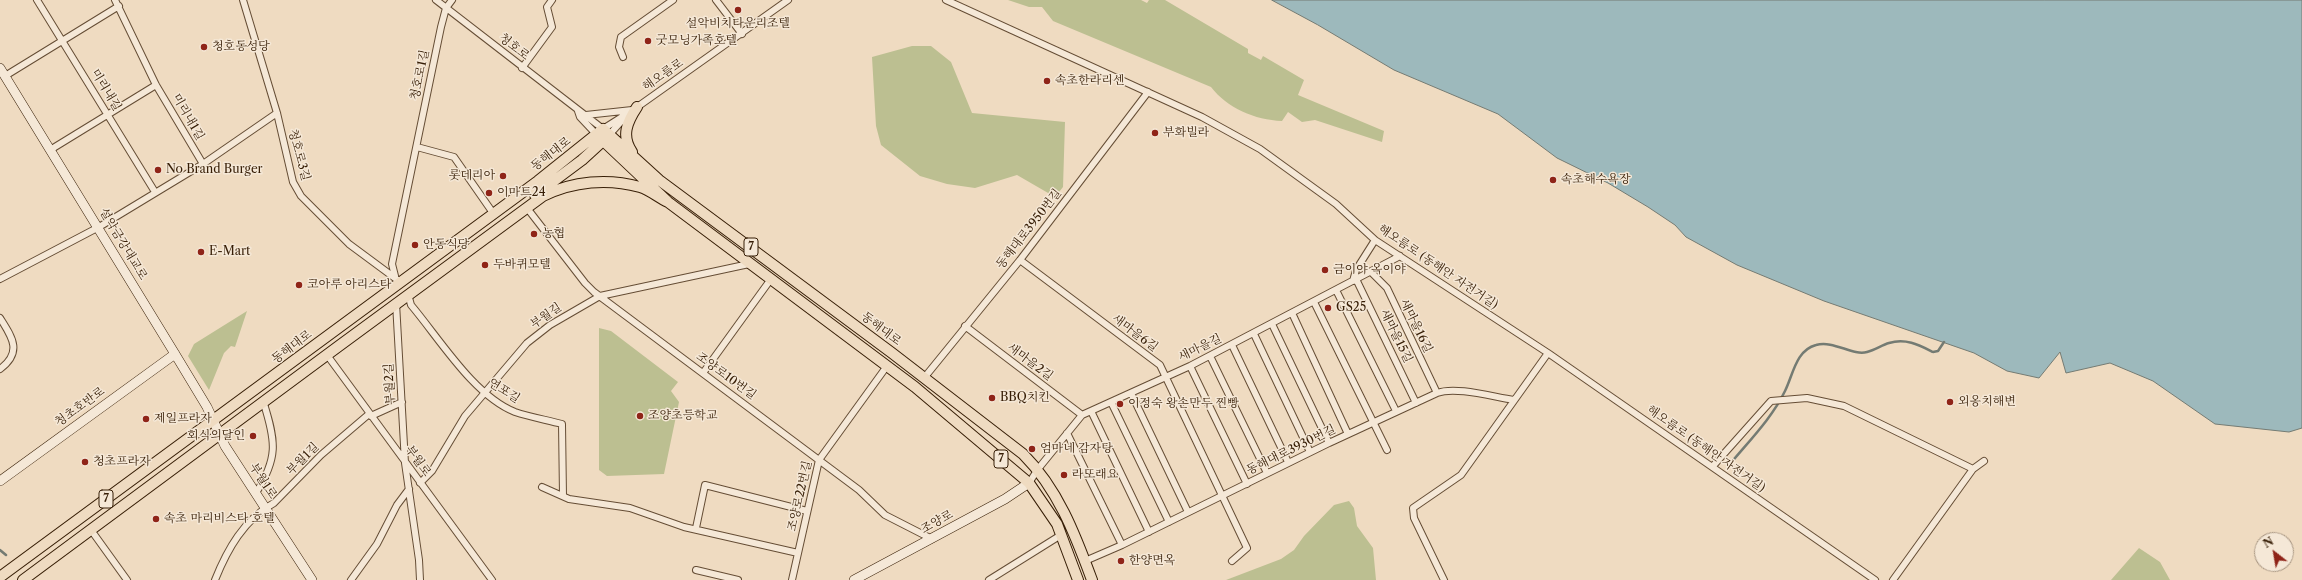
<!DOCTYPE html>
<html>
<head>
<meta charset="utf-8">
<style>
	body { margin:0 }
	#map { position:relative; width:2302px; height:580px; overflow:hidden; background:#efdbc1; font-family:"Libre Caslon Text",serif }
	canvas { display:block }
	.north { position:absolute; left:2254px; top:532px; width:40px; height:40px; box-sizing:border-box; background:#f5e8d7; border:1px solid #a99783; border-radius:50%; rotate:329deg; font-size:11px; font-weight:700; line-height:16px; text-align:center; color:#371e06 }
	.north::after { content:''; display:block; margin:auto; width:14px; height:18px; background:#8f2418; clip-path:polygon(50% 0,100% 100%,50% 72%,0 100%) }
</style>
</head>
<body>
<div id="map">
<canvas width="2302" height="580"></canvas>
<div class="north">N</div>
</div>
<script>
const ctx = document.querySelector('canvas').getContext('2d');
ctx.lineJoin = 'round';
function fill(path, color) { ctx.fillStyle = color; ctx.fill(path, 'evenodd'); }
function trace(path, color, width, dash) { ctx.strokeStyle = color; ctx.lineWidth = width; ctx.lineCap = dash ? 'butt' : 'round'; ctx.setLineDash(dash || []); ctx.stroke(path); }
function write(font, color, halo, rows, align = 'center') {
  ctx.font = font + ' "Libre Caslon Text","Noto Serif KR",serif'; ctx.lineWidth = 3; ctx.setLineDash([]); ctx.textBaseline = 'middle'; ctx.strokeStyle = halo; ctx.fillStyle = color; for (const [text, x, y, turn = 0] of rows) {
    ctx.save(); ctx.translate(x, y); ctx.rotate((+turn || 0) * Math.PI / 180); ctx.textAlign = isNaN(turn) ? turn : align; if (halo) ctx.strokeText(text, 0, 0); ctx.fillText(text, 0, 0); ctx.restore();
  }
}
fill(new Path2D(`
	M 1008,0 L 1141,0 L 1147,3 L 1149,0 L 1165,0 L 1248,49 L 1248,53 L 1261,60 L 1263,56 L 1304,80 L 1298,95 L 1384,131 L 1382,142 L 1315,120 L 1302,122 L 1288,112 L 1282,121 C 1255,120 1227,108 1211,87 L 1053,21 L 1042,7 L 1029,7 Z
	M 912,46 L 931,46 L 951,62 L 972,113 L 1065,122 L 1063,187 L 1055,197 L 1017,175 L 975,188 L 947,184 L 920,176 L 881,145 L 876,126 L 872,57 Z
	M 247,311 L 235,347 L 231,346 L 224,353 L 209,390 L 188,356 L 194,344 Z
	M 599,328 L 611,331 L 678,382 L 671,391 L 679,402 L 664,474 L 607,476 L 599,470 Z
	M 1349,501 L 1354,508 L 1357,526 L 1373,548 L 1376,580 L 1226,580 L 1281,559 L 1294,550 L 1304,536 L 1334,505 Z
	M 2139,548 L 2160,562 L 2170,580 L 2111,580 Z`), '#bcbf91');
const water = new Path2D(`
	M 1272,0 L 2302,0 L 2302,428 L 2289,432 L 2215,424 L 2153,381 L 2110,363 L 2066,373 L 2060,352 L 2039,378 L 2007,371 L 1974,353 L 1824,301 L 1737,265 L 1686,237 L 1675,225 L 1648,207 L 1608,183 L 1557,158 L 1498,114 L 1394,70 L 1318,25 Z`);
fill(water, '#9db9bc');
trace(water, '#747b73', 1);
trace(new Path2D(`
	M 1730,464 C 1749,441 1772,418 1785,391 C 1793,375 1796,350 1816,345 C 1834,340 1852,356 1867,352 C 1875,350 1882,345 1889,343 C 1906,338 1919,345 1933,352 L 1938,351 L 1944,342
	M 0,550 L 6,555`), '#747b73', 2.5);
const street = new Path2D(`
	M 37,0 L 155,192
	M 115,0 L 156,85 L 203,164
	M 243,0 L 277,113 L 293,182 L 301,196 L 349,244 L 399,281
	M 436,0 L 603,129 L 633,110 L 788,0
	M 716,0 L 742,34
	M 946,0 L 1202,117 L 1260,149 L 1336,204 L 1375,240 L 1548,353 L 1875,580
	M 623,57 L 619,47 L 621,37 L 673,0
	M 522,68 L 552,27 L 547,7 L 552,0
	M 5,76 L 119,6
	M 578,111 L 580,117 L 596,134
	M 586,115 L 632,110
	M 609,135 L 628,114
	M 417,147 L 454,157 L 493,213
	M 50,150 L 156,85
	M 527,208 L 585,283 L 594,292 L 859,490 L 885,515 L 932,539
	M 1020,260 L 1160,365 L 1247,548 L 1232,561
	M 1371,272 L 1387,288 L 1437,393
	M 395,276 L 392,264 L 441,27 L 446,8 L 452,0
	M 0,279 L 99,227 L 203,164 L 277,113
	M 1356,279 L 1416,403
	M 1353,281 L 1356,270 L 1375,240
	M 1336,290 L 1396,411
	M 408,294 L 411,305 C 439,338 474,396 515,412 C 530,417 547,420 562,424 L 563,496
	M 1314,302 L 1387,450
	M 396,303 L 405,463 L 419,560 L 420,580
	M 1292,313 L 1348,434
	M 0,318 C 12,337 23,352 0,369
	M 1272,324 L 1329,443
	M 965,326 L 1082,415
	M 1254,334 L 1310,452
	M 1232,345 L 1288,462
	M 327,355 L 492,580
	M 1210,356 L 1267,473
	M 1190,366 L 1247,484
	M 703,373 L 771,279
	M 924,378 L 1020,260 L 1148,92
	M 1131,393 L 1188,512
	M 1111,402 L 1169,522
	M 1091,411 L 1149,532
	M 371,416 L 402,402
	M 1067,433 L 1122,545
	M 1713,466 L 1771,401 L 1807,398 L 1844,406 L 1973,469
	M 420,483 L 432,471 L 465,416 L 527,343 L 550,325 L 600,296 L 749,264
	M 1029,483 L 1038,469 L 1082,415 L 1190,366 L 1400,256
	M 542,487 L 569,499 L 630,508 L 684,527 L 798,553
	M 256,493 C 278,458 276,442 264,404
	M 696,528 L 705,485 L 807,511
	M 91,530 L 127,580
	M 1085,561 L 1122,545 L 1329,443 L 1437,393 C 1456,386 1493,397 1514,400
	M 696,570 L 738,580
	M 215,580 C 227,550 244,519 274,503 L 321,455 L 369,414
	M 351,580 L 377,544 L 397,505 L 409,489
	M 792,580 L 819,460 L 887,366
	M 989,580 L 1061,535
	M 1444,580 L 1414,518 L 1413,508 L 1461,475 L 1548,353
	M 1893,580 L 1973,469 L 1984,461`);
const secondary = new Path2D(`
	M 0,68 L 175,354 L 207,407 L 225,446 L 312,580
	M 0,481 L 175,354
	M 854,580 L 1005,499 L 1029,483`);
const primary = new Path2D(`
	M 596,134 L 668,202 L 915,387 L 1029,483 L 1057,524 L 1078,580
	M 632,152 C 621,136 627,122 637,107
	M 535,195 L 582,160 L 606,138
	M 0,577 L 538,181 L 603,129 L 659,180 L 892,353 L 1023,454 C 1058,489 1075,534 1092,580
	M 23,580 C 196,452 369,323 543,196 C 573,181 608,178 640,187 C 650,190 659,198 668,202`);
trace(street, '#654d35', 8);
trace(secondary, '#371e06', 10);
trace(primary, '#371e06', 12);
trace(street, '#f5e8d7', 6);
trace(secondary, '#f5e8d7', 9);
trace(primary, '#efdbc1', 10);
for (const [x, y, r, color] of [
	[738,10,4,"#8f2418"],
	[648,41,4,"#8f2418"],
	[204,47,4,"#8f2418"],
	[1047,81,4,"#8f2418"],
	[1155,133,4,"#8f2418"],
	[158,170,4,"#8f2418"],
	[503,176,4,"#8f2418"],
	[1553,180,4,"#8f2418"],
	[489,193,4,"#8f2418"],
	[534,234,4,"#8f2418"],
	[415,245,4,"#8f2418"],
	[201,252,4,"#8f2418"],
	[485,265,4,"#8f2418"],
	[1325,270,4,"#8f2418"],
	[299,285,4,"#8f2418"],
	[1328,308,4,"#8f2418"],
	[992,398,4,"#8f2418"],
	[1950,402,4,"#8f2418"],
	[1120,404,4,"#8f2418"],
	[640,416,4,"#8f2418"],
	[146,419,4,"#8f2418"],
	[253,436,4,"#8f2418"],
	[1032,449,4,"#8f2418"],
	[85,462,4,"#8f2418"],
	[1064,475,4,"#8f2418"],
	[156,519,4,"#8f2418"],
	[1121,561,4,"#8f2418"]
]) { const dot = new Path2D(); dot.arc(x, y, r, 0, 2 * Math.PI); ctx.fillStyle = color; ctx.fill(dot); trace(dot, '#f5e8d7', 1.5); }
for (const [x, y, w] of [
	[751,247,14],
	[1001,459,14],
	[106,499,14]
]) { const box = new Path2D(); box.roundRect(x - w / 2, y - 9, w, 18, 3); ctx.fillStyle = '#f5e8d7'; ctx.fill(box); trace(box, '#371e06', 1); }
write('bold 11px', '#371e06', null, [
	["7",751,247],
	["7",1001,459],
	["7",106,499]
]);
write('12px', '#371e06', '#f5e8d7', [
	["설악비치타운리조텔",738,24,"center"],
	["굿모닝가족호텔",656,41],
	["청호동성당",212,47],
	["속초한라리센",1055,81],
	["부화빌라",1163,133],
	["No Brand Burger",166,170],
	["롯데리아",495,176,"right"],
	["속초해수욕장",1561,180],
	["이마트24",497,193],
	["농협",542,234],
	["안동식당",423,245],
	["E-Mart",209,252],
	["두바퀴모텔",493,265],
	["금이야 옥이야",1333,270],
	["코아루 아리스타",307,285],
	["GS25",1336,308],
	["BBQ치킨",1000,398],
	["외옹치해변",1958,402],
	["이정숙 왕손만두 찐빵",1128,404],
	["조양초등학교",648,416],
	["제일프라자",154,419],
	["회식의달인",245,436,"right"],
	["엄마네 감자탕",1040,449],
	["청초프라자",93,462],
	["라또래요",1072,475],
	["속초 마리비스타 호텔",164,519],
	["한양면옥",1129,561]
], 'left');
write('12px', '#371e06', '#f5e8d7', [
	["청호로",514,47,38],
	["청호로1길",420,75,-78],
	["해오름로",663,75,-35],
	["미리내길",106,90,59],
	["미리내1길",188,117,60],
	["동해대로",551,154,-38],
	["청호로3길",299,155,75],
	["동해대로3950번길",1029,229,-52],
	["설악금강대교로",123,244,59],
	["해오름로 (동해안 자전거길)",1438,267,34],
	["부월길",546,316,-35],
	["새마을16길",1416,326,64],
	["동해대로",881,329,37],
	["새마을6길",1135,333,37],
	["새마을15길",1396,336,64],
	["동해대로",292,347,-37],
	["새마을길",1200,348,-26],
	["새마을2길",1030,362,37],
	["조양로10번길",726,376,36],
	["부월2길",390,384,-93],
	["연포길",504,391,32],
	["청초호반로",80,407,-36],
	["해오름로 (동해안 자전거길)",1706,449,35],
	["동해대로3930번길",1291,450,-26],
	["부월1길",303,459,-45],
	["부월로",418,461,54],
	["부월1로",263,481,57],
	["조양로22번길",800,496,-77],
	["조양로",937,522,-29]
]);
</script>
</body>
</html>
